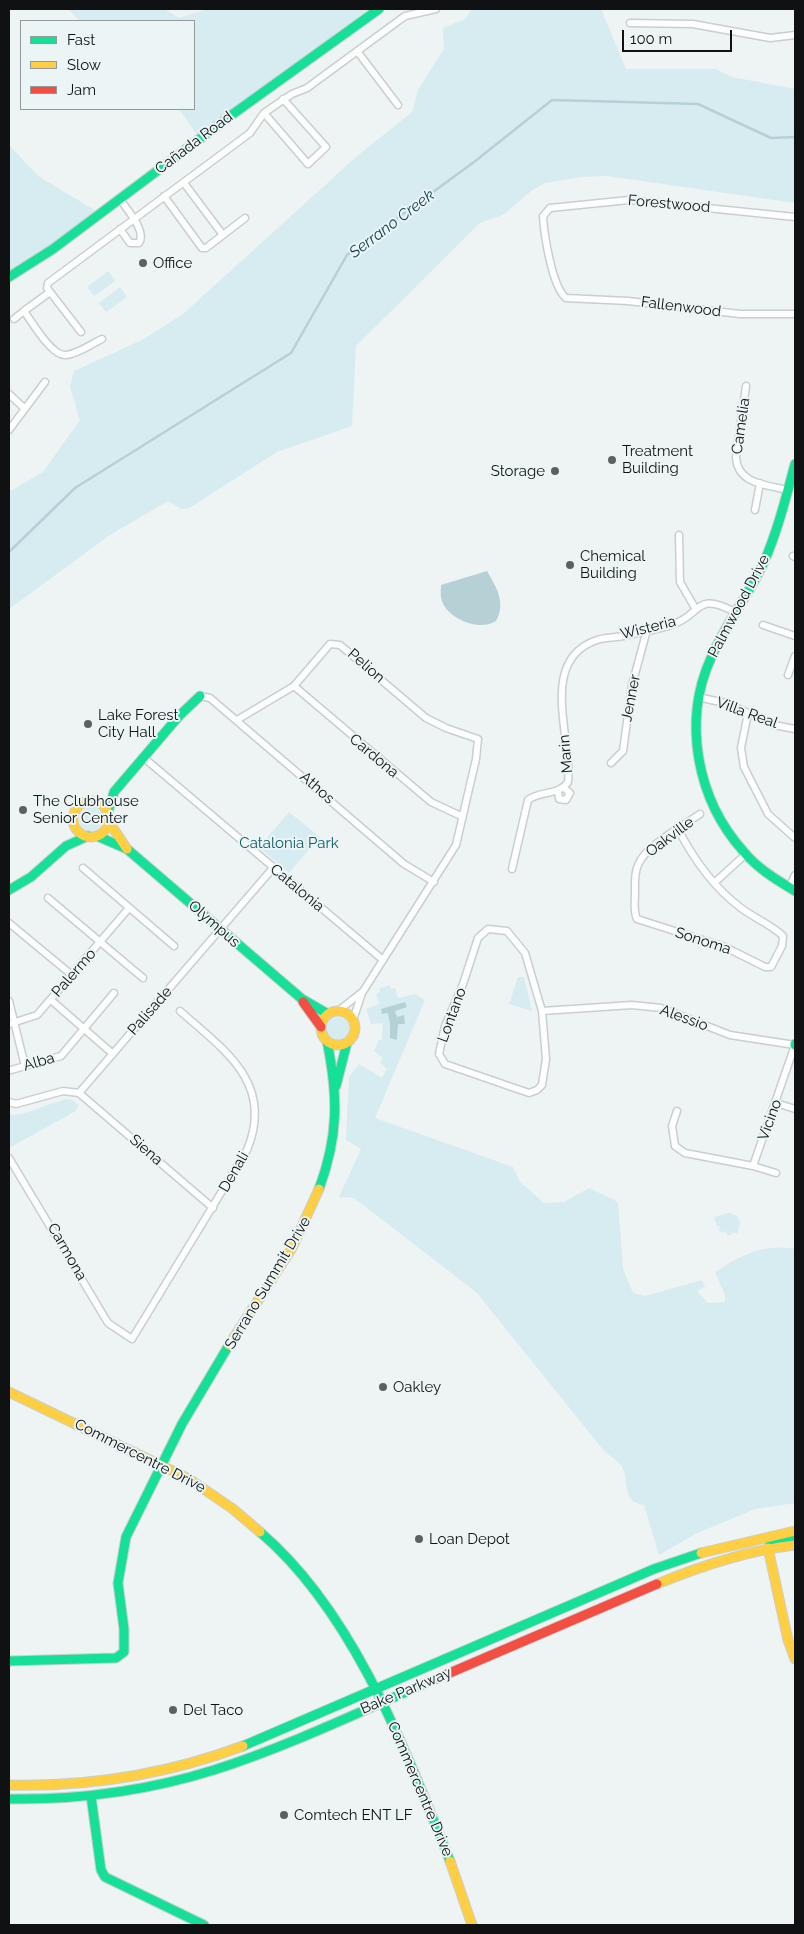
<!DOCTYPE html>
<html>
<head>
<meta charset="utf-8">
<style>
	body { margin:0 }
	#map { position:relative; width:804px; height:1934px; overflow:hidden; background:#eef3f4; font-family:Raleway,sans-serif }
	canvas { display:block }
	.frame { position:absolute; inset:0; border:10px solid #0f1112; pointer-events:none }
	.legend { position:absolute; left:20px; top:20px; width:175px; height:90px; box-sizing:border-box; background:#ecf5f6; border:1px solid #949a9b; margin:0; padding:6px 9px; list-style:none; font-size:15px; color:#0f1112 }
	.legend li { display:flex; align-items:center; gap:10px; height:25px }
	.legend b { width:25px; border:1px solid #949a9b }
	.scale { position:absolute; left:622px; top:30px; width:110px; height:22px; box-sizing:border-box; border:2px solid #0f1112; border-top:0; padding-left:6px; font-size:15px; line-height:18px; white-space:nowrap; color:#0f1112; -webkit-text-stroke:4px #ecf5f6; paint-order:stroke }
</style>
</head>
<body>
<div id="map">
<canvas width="804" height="1934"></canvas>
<div class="frame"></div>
<ul class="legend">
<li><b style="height:6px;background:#16e098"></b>Fast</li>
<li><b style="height:6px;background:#ffcf43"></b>Slow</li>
<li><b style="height:6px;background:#f24e42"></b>Jam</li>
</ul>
<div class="scale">100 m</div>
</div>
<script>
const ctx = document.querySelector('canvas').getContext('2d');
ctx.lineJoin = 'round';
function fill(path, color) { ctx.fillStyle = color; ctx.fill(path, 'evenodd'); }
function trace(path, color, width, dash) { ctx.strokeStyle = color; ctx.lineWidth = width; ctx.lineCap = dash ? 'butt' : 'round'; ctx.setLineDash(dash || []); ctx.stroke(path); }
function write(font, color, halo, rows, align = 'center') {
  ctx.font = font + ' Raleway,sans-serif'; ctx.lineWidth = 4; ctx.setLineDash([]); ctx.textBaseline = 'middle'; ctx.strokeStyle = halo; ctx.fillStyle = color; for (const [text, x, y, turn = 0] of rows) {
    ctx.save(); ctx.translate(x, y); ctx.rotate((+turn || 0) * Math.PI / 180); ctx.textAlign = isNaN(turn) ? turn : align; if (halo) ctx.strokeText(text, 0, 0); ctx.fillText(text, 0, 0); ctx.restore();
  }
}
fill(new Path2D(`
	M 68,9 L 164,9 L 179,18 L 207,9 L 369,9 L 198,136 L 179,109 L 194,109 L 194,21 L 80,21 Z
	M 472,9 L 601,9 L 626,69 L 716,69 L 732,77 L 795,89 L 795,203 L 607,176 L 581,177 L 545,183 L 531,191 L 503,215 L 480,223 L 356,346 L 352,426 L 277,452 L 189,508 L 182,509 L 168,501 L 110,535 L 9,609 L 9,492 L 43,472 L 80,420 L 70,387 L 74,371 L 142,340 L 183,314 L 356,157 L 412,112 L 418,90 L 444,49 L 443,28 L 465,19 Z
	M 9,145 L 38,176 L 96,211 L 44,250 L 9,271 Z
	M 108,271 L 115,281 L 94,296 L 87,287 Z
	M 120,287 L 127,297 L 106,312 L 99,303 Z
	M79 819a12 12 0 1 1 24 0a12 12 0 1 1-24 0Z
	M 289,812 L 320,837 L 289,873 L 259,847 Z
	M 518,977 L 524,977 L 532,1011 L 509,1004 Z
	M 390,985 L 391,989 L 395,988 L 398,998 L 415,994 L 425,1000 L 375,1118 L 513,1167 L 520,1182 L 544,1203 L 564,1202 L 589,1188 L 618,1202 L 623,1269 L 633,1293 L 645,1296 L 702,1280 L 705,1287 L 697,1291 L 708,1303 L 725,1302 L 725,1295 L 715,1272 C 741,1255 764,1243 795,1249 L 795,1503 L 755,1509 L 695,1534 L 659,1555 L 644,1505 C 619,1501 631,1481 621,1465 C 617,1460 610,1456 605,1452 L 476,1292 L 354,1198 L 339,1197 L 361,1149 L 346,1140 L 349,1077 L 359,1064 L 382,1078 L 387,1069 L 380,1063 L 383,1058 L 374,1051 L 379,1040 L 382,1040 L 383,1023 L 371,1024 L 366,1009 L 379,1004 L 376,994 L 380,992 L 379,988 Z
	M326 1029a12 12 0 1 1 24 0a12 12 0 1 1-24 0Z
	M 65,1099 L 73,1100 L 78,1105 L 76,1111 L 9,1148 L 9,1115 L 22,1114 Z
	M 729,1213 L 737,1216 L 740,1222 L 737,1234 L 734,1232 L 729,1236 L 724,1231 L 722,1233 L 718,1229 L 720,1228 L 719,1226 L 717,1227 L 714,1217 Z`), '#d7ecf0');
fill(new Path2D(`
	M 487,571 C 497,588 506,603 496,621 C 480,632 448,619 442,601 C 440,596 441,590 441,585 Z
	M 405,1002 L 407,1007 L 395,1011 L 397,1017 L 404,1015 L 405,1024 L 398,1024 L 397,1040 L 390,1038 L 390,1024 L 388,1013 L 382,1014 L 381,1009 Z`), '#b5d1d6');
trace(new Path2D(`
	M 9,552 L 75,488 L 291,353 L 347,255 L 474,162 L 552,100 L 698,104 L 771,138 L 795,137`), '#b5d1d6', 2.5);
const street = new Path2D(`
	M 630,23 L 693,24 L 770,38 L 795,35
	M 357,51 L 398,105
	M 264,113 L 308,164 L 326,147 L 283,99
	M 184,183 L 223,235
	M 164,196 L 202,248 L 206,248 L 245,218
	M 795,217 L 629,200 L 550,208 L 543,216 C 544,234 552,287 566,298 L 628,301 L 740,314 L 795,314
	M 120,229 L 130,243 L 139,243 C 147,231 127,210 120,199
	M 50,292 L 24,311 C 32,322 52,357 66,355 C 78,354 91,344 102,339
	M 14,319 L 24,311
	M 81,332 L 47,288 L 48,283 L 250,133 L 264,113 L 292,94 L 307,88 L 405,16 L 436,9
	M 746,386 L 736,457 C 737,484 767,485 788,490
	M 9,394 L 24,408
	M 9,430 L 45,382
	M 755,510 L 760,483
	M 679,535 L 680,582 L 695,608
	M 793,556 L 795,557
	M 763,625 L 795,636
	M 788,675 L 795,656
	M 294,686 L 431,802 L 461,816
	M 200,696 L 210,698 L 404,864 L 434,882
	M 698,697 L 729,704 L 774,725 L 795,729
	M 748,713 L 741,748 L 744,767 L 768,814 L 795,838
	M 237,720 L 294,686 L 330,644 L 340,645 L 426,718 L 446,728 L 478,739 L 476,759 L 456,845 L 362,993 L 353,1020
	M 143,757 L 383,960
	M 611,763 L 623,751 L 632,685 L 647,630
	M 558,791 L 559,799 L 566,800 L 570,793 L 564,788
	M 678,829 C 694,860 713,887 741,908 C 754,918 772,925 783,936 L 782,946 L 771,967 L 765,967 L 725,947 L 637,919 C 633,911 635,901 635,892 C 635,883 634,874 638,865 C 645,846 683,826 700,814
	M 83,868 L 174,946
	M 512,869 L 528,800 C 541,790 559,796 568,782 C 573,739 537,660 597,640 C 605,637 614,638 623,636 C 639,633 656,630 671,625 C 702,616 694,590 735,612
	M 714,883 L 746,854
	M 789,888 L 795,875
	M 48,898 L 143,978
	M 9,923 L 73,976
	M 488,929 L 507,931 L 525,953 L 542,1011 L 546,1059 L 542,1085 L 537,1090 L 529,1093 L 445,1064 L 439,1054 L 445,1026 L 463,984 L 478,938 Z
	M 51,1000 L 113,1054
	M 9,1001 L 25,1066
	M 338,1011 L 361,993
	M 542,1011 L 632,1005 L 661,1008 L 730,1035 L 795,1045
	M 9,1024 L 37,1015 L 129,908
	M 11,1070 L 61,1056 L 114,993
	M 79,1093 L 273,868
	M 79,1093 L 213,1208
	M 9,1102 L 16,1104 L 63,1091 L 79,1093
	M 776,1103 L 795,1109
	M 677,1111 L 672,1126 L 675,1146 L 685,1153 L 753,1166 L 776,1173
	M 9,1158 L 108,1323 L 132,1339 L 247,1150 C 275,1083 224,1050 180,1011
	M 753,1166 L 795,1045`);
const fast = new Path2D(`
	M 9,277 L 53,249 L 233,114 L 379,9
	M 795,464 C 786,497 778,530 764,562 C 749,595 725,624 711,658 C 682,722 697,800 744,852 C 758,869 777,880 795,891
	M 108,812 L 114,792 L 179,716 L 200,696
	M 97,836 L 127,849 L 302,999 L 328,1014
	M 9,890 L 31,877 L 66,846 L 88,836
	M 795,1044 L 795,1045
	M 336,1086 L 347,1043
	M 319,1189 C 339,1135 338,1096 327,1041
	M 260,1532 C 353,1611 405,1749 450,1861
	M 770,1544 L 795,1537
	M 9,1661 L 116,1658 L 124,1652 L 124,1629 L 118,1583 L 126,1537 L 182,1424 L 229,1345
	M 243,1746 L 654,1569 L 701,1553
	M 91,1796 L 101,1870 L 105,1877 L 204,1925
	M 9,1799 C 79,1800 147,1791 214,1770 C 286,1747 355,1714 424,1684`);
const slow = new Path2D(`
	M73 819a18 18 0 1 1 36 0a18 18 0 1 1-36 0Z
	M 109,822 L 127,849
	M321 1028a17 17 0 1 1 34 0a17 17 0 1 1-34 0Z
	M 229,1345 L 292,1248 L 319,1189
	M 9,1392 L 189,1479 L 233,1509 L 260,1532
	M 768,1548 L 788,1640 L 795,1659
	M 701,1553 L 795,1531
	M 657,1584 C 701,1566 748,1550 795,1545
	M 9,1785 C 89,1787 168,1774 243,1746
	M 450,1861 L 472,1925`);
const jam = new Path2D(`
	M 303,1002 L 321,1027
	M 424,1684 L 657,1584`);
trace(street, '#cacecf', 9);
trace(fast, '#cacecf', 11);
trace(slow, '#cacecf', 11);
trace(jam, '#cacecf', 11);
trace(street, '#fcfdfd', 6);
trace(fast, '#16e098', 9);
trace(slow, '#ffcf43', 9);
trace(jam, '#f24e42', 9);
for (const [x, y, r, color] of [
	[143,263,5,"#5d6061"],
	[612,460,5,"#5d6061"],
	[555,471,5,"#5d6061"],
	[570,565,5,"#5d6061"],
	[88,724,5,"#5d6061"],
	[23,810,5,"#5d6061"],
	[383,1387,5,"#5d6061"],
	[419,1539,5,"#5d6061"],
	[173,1710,5,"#5d6061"],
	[284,1815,5,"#5d6061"]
]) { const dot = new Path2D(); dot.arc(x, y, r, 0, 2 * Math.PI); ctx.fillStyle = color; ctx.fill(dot); trace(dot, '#ecf5f6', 2); }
write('15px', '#0f1112', '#ecf5f6', [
	["Cañada Road",194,143,-37],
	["Forestwood",669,204,5],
	["Fallenwood",681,307,7],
	["Camelia",741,426,-82],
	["Palmwood Drive",739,606,-62],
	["Wisteria",648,628,-14],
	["Pelion",366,666,41],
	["Jenner",631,698,-79],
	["Villa Real",747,713,20],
	["Marin",566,754,-95],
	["Cardona",374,756,40],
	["Athos",317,788,41],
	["Oakville",670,837,-37],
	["Catalonia",297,888,40],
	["Olympus",214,924,41],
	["Sonoma",703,941,18],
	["Palermo",74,973,-49],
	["Palisade",150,1011,-49],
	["Lontano",452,1015,-70],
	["Alessio",684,1018,20],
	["Alba",39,1062,-16],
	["Vicino",770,1120,-70],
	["Siena",146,1150,41],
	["Denali",234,1172,-60],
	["Carmona",67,1252,60],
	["Serrano Summit Drive",268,1283,-59],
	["Commercentre Drive",140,1456,27],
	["Bake Parkway",406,1691,-23],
	["Commercentre Drive",420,1789,67]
]);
write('15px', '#0f1112', '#ecf5f6', [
	["Office",153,263],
	["Treatment",622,451],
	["Building",622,468],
	["Storage",545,471,"right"],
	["Chemical",580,556],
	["Building",580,573],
	["Lake Forest",98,715],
	["City Hall",98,732],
	["The Clubhouse",33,801],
	["Senior Center",33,818],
	["Oakley",393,1387],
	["Loan Depot",429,1539],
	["Del Taco",183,1710],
	["Comtech ENT LF",294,1815]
], 'left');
write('15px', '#0f5b66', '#ecf5f6', [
	["Catalonia Park",289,843]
]);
write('italic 16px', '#10464f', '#ecf5f6', [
	["Serrano Creek",392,224,-37]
]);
</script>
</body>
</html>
